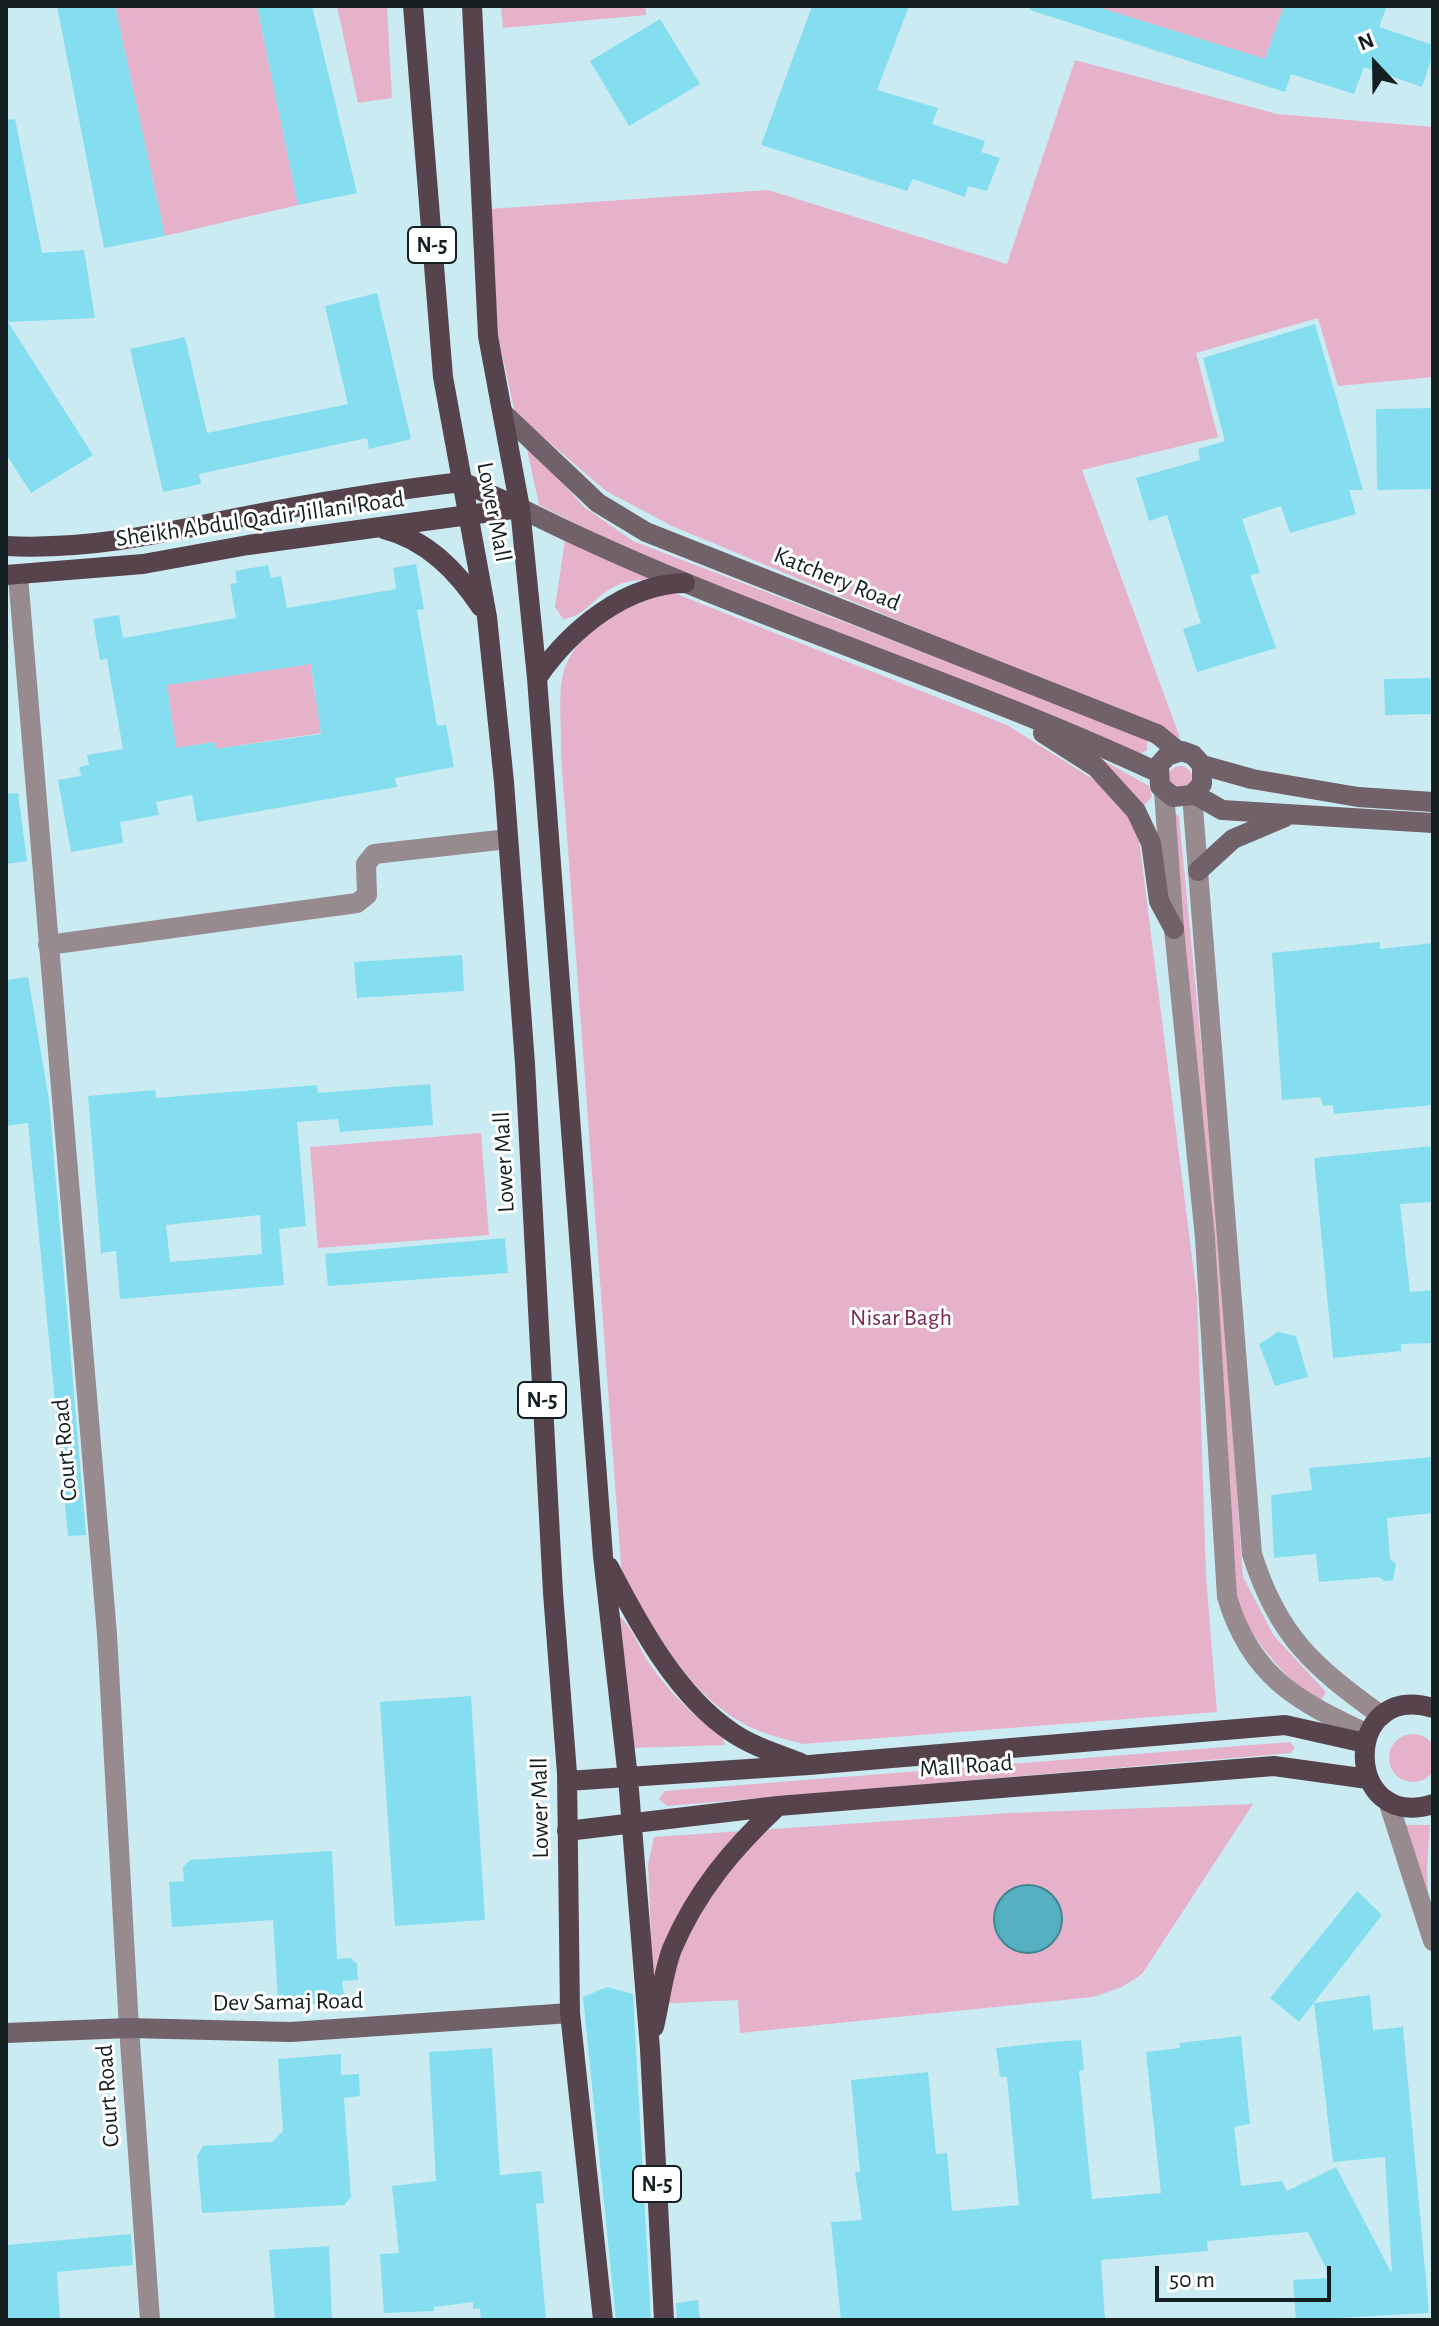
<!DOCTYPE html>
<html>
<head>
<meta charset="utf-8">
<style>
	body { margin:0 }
	#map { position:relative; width:1439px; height:2326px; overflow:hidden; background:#cbebf2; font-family:"Alegreya Sans",sans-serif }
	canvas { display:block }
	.frame { position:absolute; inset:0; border:8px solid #131f21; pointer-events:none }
	.north { position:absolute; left:1335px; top:24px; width:80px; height:80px; -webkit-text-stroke:6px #fff; paint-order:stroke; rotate:338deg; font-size:22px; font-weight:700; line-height:32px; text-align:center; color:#131f21 }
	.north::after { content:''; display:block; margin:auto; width:28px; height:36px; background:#131f21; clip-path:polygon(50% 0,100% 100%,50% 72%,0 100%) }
	.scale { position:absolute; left:1155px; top:2266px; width:176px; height:36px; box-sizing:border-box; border:4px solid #131f21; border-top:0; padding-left:10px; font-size:24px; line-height:28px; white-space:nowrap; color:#131f21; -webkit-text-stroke:6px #fff; paint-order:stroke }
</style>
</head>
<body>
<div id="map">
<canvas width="1439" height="2326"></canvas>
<div class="frame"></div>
<div class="north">N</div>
<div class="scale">50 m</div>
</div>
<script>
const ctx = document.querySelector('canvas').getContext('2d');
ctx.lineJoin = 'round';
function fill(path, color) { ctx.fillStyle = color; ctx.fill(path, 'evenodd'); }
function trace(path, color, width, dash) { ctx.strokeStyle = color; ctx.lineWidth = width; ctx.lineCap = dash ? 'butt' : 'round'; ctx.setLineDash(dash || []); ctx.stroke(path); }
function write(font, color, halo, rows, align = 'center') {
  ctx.font = font + ' "Alegreya Sans",sans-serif'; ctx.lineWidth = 6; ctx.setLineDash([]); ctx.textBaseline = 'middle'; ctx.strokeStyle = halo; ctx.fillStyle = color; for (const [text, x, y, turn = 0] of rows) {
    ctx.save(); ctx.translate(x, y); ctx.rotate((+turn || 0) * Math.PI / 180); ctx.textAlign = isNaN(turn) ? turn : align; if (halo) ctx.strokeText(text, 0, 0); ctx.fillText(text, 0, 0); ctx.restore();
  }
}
fill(new Path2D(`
	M 115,6 L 257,6 L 298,205 L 165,236 Z
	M 337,6 L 387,6 L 392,98 L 358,103 Z
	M 501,6 L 645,6 L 646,15 L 503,28 Z
	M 1094,6 L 1284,6 L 1265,59 Z
	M 1075,60 L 1277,114 L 1433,127 L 1433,377 L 1338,386 L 1318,318 L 1196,353 L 1218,437 L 1082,470 L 1180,738 L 672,526 L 606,491 L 515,413 L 498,336 L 490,209 L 768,190 L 1007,264 Z
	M 527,449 L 535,451 L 584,507 L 633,541 L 1141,736 L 1147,739 L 1147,750 L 1140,754 L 628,550 L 539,505 Z
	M 565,540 L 656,580 C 596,576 597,615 563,619 L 555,607 Z
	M 669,591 L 1007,725 L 1123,798 L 1137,824 L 1197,1296 L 1206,1576 L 1217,1712 L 803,1744 C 781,1738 758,1733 739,1721 C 686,1690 653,1628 622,1578 L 561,755 C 562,731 558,703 562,679 C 572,629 628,606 669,591 Z
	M 311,664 L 315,695 L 322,709 L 318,713 L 321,733 L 215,749 L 214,742 L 176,748 L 167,685 Z
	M 1071,742 L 1149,786 L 1152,796 L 1144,806 Z
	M1168 778a12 12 0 1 1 24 0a12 12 0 1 1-24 0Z
	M 1172,812 L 1179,816 L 1216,1198 L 1243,1577 L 1274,1636 L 1326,1692 L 1321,1701 C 1283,1680 1255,1640 1234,1603 Z
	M 481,1133 L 489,1235 L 318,1248 L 310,1147 Z
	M 614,1612 C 632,1624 637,1645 649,1663 C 669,1692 694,1717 723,1737 L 725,1745 L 633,1748 Z
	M1389 1758a24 24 0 1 1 48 0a24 24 0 1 1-48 0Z
	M 1290,1742 L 1295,1747 L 1291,1753 L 667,1806 L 659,1799 L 665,1791 Z
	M 1253,1804 L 1142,1974 L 1122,1987 L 1093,1997 L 740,2033 L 738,2000 L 654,2004 L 648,1865 L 654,1837 L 1010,1813 Z
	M 1403,1825 L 1430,1825 L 1427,1866 L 1428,1904 Z`), '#e5b2c9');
const water = new Path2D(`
	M994 1919a34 34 0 1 1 68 0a34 34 0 1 1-68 0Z`);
fill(water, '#55b0c2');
trace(water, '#418492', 2);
fill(new Path2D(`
	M 57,6 L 115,6 L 165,236 L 104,248 Z
	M 257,6 L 312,6 L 357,193 L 298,205 Z
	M 812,6 L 909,6 L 877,90 L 938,108 L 932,124 L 985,141 L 981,152 L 1000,158 L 987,191 L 968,186 L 965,197 L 913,179 L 907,191 L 761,145 Z
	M 1031,6 L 1094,6 L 1265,59 L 1284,6 L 1387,6 L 1379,27 L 1433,45 L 1433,54 L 1422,87 L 1364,67 L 1354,94 L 1291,74 L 1285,92 L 1030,10 Z
	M 660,19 L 700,84 L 629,126 L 590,61 Z
	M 15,119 L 42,253 L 84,250 L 95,318 L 8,322 L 93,455 L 31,493 L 6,454 L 6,120 Z
	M 377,293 L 411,439 L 369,449 L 367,438 L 199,474 L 201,484 L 163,492 L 130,349 L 185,337 L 207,433 L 348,404 L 325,306 Z
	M 1315,324 L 1363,490 L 1349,490 L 1356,514 L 1290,533 L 1281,506 L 1242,519 L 1260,573 L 1250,575 L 1276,648 L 1197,672 L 1183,629 L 1201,623 L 1167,515 L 1149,521 L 1136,478 L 1200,460 L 1198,449 L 1225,441 L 1203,358 Z
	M 1433,408 L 1433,489 L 1377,490 L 1376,409 Z
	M 416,564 L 424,609 L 417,610 L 437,726 L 446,725 L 454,767 L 395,778 L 397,787 L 197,822 L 192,795 L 156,802 L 159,815 L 120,822 L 123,843 L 71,852 L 58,780 L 81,776 L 79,767 L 89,765 L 87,755 L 123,749 L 107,659 L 100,660 L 93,619 L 119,615 L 123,638 L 236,618 L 230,584 L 237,583 L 235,571 L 268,565 L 271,578 L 281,576 L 287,608 L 396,589 L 393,568 ZM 311,664 L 321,734 L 215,749 L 215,742 L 176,748 L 167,685 Z
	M 1433,678 L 1433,714 L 1385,715 L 1384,679 Z
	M 18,793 L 27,861 L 6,864 L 6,794 Z
	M 1380,942 L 1380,949 L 1433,943 L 1433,1105 L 1334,1114 L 1333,1105 L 1323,1106 L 1321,1097 L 1282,1100 L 1272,953 Z
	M 462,955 L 464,991 L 357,998 L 354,962 Z
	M 28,977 L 49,1100 L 86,1535 L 68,1536 L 28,1123 L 6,1126 L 6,980 Z
	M 430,1084 L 433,1125 L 340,1132 L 338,1119 L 297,1122 L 306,1226 L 279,1229 L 284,1285 L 120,1299 L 116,1251 L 101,1253 L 88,1096 L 155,1090 L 156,1098 L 317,1085 L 318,1093 ZM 260,1215 L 262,1254 L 170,1262 L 166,1225 Z
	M 1433,1146 L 1433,1202 L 1400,1204 L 1410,1292 L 1433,1290 L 1433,1343 L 1401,1344 L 1401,1351 L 1333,1358 L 1314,1158 Z
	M 505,1238 L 508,1273 L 328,1286 L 325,1254 Z
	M 1278,1332 L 1296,1336 L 1308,1377 L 1275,1386 L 1259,1344 Z
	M 1433,1457 L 1433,1513 L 1387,1518 L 1390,1559 L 1396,1564 L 1393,1580 L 1385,1581 L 1379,1577 L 1319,1582 L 1316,1554 L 1274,1558 L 1271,1495 L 1312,1490 L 1309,1468 Z
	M 471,1696 L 485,1920 L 395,1926 L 380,1702 Z
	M 332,1851 L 337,1959 L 351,1958 L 357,1964 L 358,1980 L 342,1981 L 344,1995 L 338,2002 L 288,2006 L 278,2000 L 273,1920 L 172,1927 L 169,1882 L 184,1881 L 183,1867 L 190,1860 Z
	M 1357,1891 L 1382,1915 L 1299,2022 L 1270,1998 Z
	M 607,1987 L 633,1994 L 651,2320 L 616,2320 L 583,1997 Z
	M 1370,1995 L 1373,2030 L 1403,2027 L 1429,2313 L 1296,2320 L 1293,2280 L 1331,2278 L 1308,2232 L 1207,2241 L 1208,2251 L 1101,2260 L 1105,2320 L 841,2320 L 831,2222 L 862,2220 L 855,2172 L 860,2172 L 851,2080 L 928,2072 L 936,2154 L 947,2153 L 952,2211 L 1019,2205 L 1007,2077 L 1000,2077 L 996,2048 L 1051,2042 L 1081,2040 L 1084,2070 L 1079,2071 L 1092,2199 L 1161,2193 L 1146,2052 L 1180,2048 L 1179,2043 L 1241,2036 L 1250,2124 L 1234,2127 L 1241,2186 L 1282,2181 L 1287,2191 L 1336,2167 L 1392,2274 L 1385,2157 L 1333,2162 L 1314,2003 Z
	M 492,2048 L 500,2175 L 541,2171 L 544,2203 L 536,2204 L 546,2320 L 481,2320 L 480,2308 L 473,2309 L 473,2302 L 434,2307 L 434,2311 L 384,2313 L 380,2254 L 399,2253 L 392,2186 L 436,2181 L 429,2052 Z
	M 341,2054 L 341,2075 L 359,2074 L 360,2096 L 344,2098 L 351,2197 L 344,2205 L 202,2213 L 197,2156 L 203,2146 L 272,2142 L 283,2131 L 278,2059 Z
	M 131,2234 L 133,2265 L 57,2272 L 60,2320 L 7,2320 L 6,2245 Z
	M 329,2246 L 332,2320 L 275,2320 L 269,2250 Z
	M 698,2300 L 700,2320 L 677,2320 L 676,2303 Z`), '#84def0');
trace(new Path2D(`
	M 18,576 L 107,1634 L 129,2028 L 150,2320
	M 1164,792 L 1174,929 L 1205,1238 L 1227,1597 C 1251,1677 1297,1701 1368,1734
	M 1192,795 L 1252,1554 C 1278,1637 1314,1667 1382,1716
	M 48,945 L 357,903 L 367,895 L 366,864 L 374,854 L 508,839`), '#978b90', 20);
trace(new Path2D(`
	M 1388,1801 L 1433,1941`), '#978b90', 20);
trace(new Path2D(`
	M 503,413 L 598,503 L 646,532 L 1157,734 L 1178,751
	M 520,508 C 726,612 949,675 1157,772
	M 1043,733 L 1096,767 L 1136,811 L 1151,843 L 1159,901 L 1174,929
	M 1202,765 L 1202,784 L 1192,795 L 1173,797 L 1160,786 L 1159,765 L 1167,756 L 1182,751 L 1193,755 L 1202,765 L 1252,779 L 1358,797 L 1433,802
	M 1194,794 L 1222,810 L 1433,823
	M 1198,871 L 1233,839 L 1285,817
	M 6,2033 L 129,2028 L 291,2032 L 570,2013`), '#716168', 20);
trace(new Path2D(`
	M 413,6 L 443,377 L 487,617 L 504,782 L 525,1064 L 553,1593 L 567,1773 L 570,2013 L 603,2320
	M 472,6 L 488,336 L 520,508 L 537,678 L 603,1556 L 628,1778 L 650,2049 L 664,2320
	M 462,482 L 520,508
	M 384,529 C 427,540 457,571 481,607
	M 6,546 C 84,550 156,535 231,519 C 308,504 384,491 462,482
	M 6,575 L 143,564 L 248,545 L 520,508
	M 537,678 C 570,630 625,584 685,583
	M 609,1567 C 639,1625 677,1696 733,1733 C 754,1747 778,1754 801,1763
	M 1433,1708 C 1341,1680 1343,1833 1433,1804
	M 567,1781 L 809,1765 L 1285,1725 L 1365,1743
	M 567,1831 L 778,1806 L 1274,1766 L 1368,1779
	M 654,2027 C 660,2002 663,1973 672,1949 C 696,1892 733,1848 778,1806`), '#57434c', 20);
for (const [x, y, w] of [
	[432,245,48],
	[542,1400,48],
	[657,2184,48]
]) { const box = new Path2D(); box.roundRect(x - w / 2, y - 18, w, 36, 6); ctx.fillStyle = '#fff'; ctx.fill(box); trace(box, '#131f21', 2); }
write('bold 22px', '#131f21', null, [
	["N-5",432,245],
	["N-5",542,1400],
	["N-5",657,2184]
]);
write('24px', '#131f21', '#fff', [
	["Lower Mall",494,512,79],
	["Sheikh Abdul Qadir Jillani Road",260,519,-8],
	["Katchery Road",837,579,22],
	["Lower Mall",504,1162,-93],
	["Court Road",65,1450,-95],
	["Mall Road",966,1766,-4],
	["Lower Mall",540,1808,-91],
	["Dev Samaj Road",288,2002,-1],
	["Court Road",108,2096,-94]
]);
write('24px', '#762853', '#fff', [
	["Nisar Bagh",901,1318]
]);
</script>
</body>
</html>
